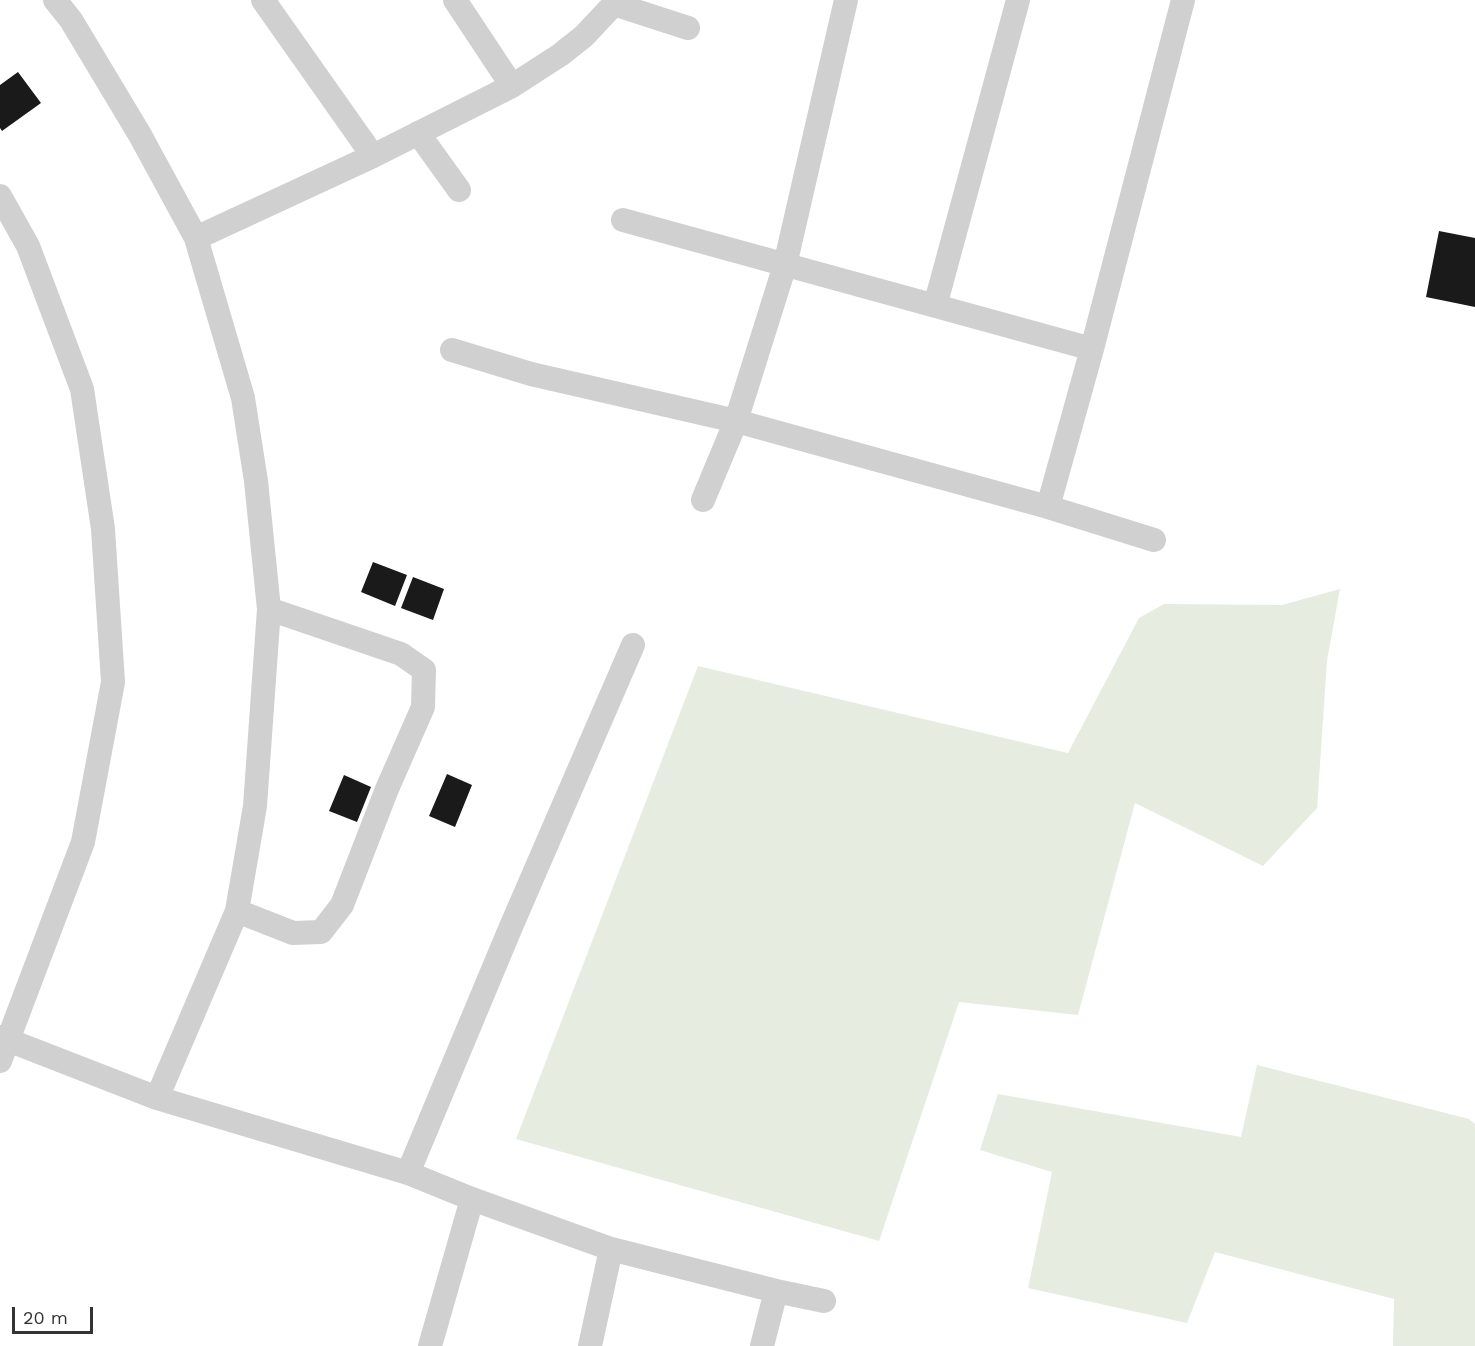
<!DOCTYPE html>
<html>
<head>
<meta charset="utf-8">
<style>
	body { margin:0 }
	#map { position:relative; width:1475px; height:1346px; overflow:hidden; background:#fff; font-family:"Work Sans",sans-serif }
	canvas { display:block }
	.scale { position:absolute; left:12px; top:1307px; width:81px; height:27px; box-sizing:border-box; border:3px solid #333; border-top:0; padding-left:8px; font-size:18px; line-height:21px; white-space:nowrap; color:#333; -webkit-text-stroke:4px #fff; paint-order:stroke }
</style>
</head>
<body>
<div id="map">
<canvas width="1475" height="1346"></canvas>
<div class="scale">20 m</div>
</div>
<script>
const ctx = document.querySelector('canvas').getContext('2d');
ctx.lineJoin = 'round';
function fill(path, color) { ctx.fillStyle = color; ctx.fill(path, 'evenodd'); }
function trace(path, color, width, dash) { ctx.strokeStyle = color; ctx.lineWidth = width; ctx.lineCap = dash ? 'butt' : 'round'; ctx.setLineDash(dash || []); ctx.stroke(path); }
fill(new Path2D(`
	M 1340,589 L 1327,661 L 1317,808 L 1263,866 L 1135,803 L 1078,1015 L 959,1002 L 879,1241 L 516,1139 L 698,666 L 1068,753 L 1139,618 L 1164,604 L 1282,605 Z
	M 1257,1065 L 1469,1119 L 1475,1124 L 1475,1346 L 1393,1346 L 1394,1299 L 1215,1252 L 1187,1323 L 1028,1288 L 1052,1172 L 980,1150 L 998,1094 L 1241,1137 Z`), '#e6ecdf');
fill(new Path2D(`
	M 18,72 L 41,103 L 2,131 L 0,128 L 0,85 Z
	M 1439,231 L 1475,238 L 1475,307 L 1426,297 Z
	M 373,562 L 407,575 L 395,606 L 361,592 Z
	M 413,577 L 444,589 L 433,620 L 401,608 Z
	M 447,774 L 472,785 L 455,827 L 429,816 Z
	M 344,775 L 371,787 L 357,822 L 329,811 Z`), '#1a1a1a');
trace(new Path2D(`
	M 55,0 L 71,20 L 140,135 L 196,238 L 243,398 L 256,481 L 269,609 L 255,806 L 237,911 L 157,1098
	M 263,0 L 373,156
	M 455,0 L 512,86
	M 614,4 L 688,28
	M 418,133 L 459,190
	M 0,196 L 28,246 L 82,389 L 103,529 L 113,682 L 83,842 L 0,1061
	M 623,220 L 1092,349
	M 196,238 L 373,156 L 512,86 L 560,55 L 584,36 L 614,4 L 616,0
	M 935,306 L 1018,0
	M 452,350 L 531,374 L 736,421 L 1048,507 L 1154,540
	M 703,500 L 736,421 L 785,265 L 846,0
	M 1048,507 L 1092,349 L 1183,0
	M 237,911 L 293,933 L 321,932 L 342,905 L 387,789 L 423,707 L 424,670 L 401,654 L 269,609
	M 0,1037 L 157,1098 L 408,1173 L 472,1199 L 611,1249 L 776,1291 L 824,1301
	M 408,1173 L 510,929 L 633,645
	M 430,1346 L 472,1199
	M 590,1346 L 611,1249
	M 762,1346 L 776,1291`), '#d0d0d0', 24);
</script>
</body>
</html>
